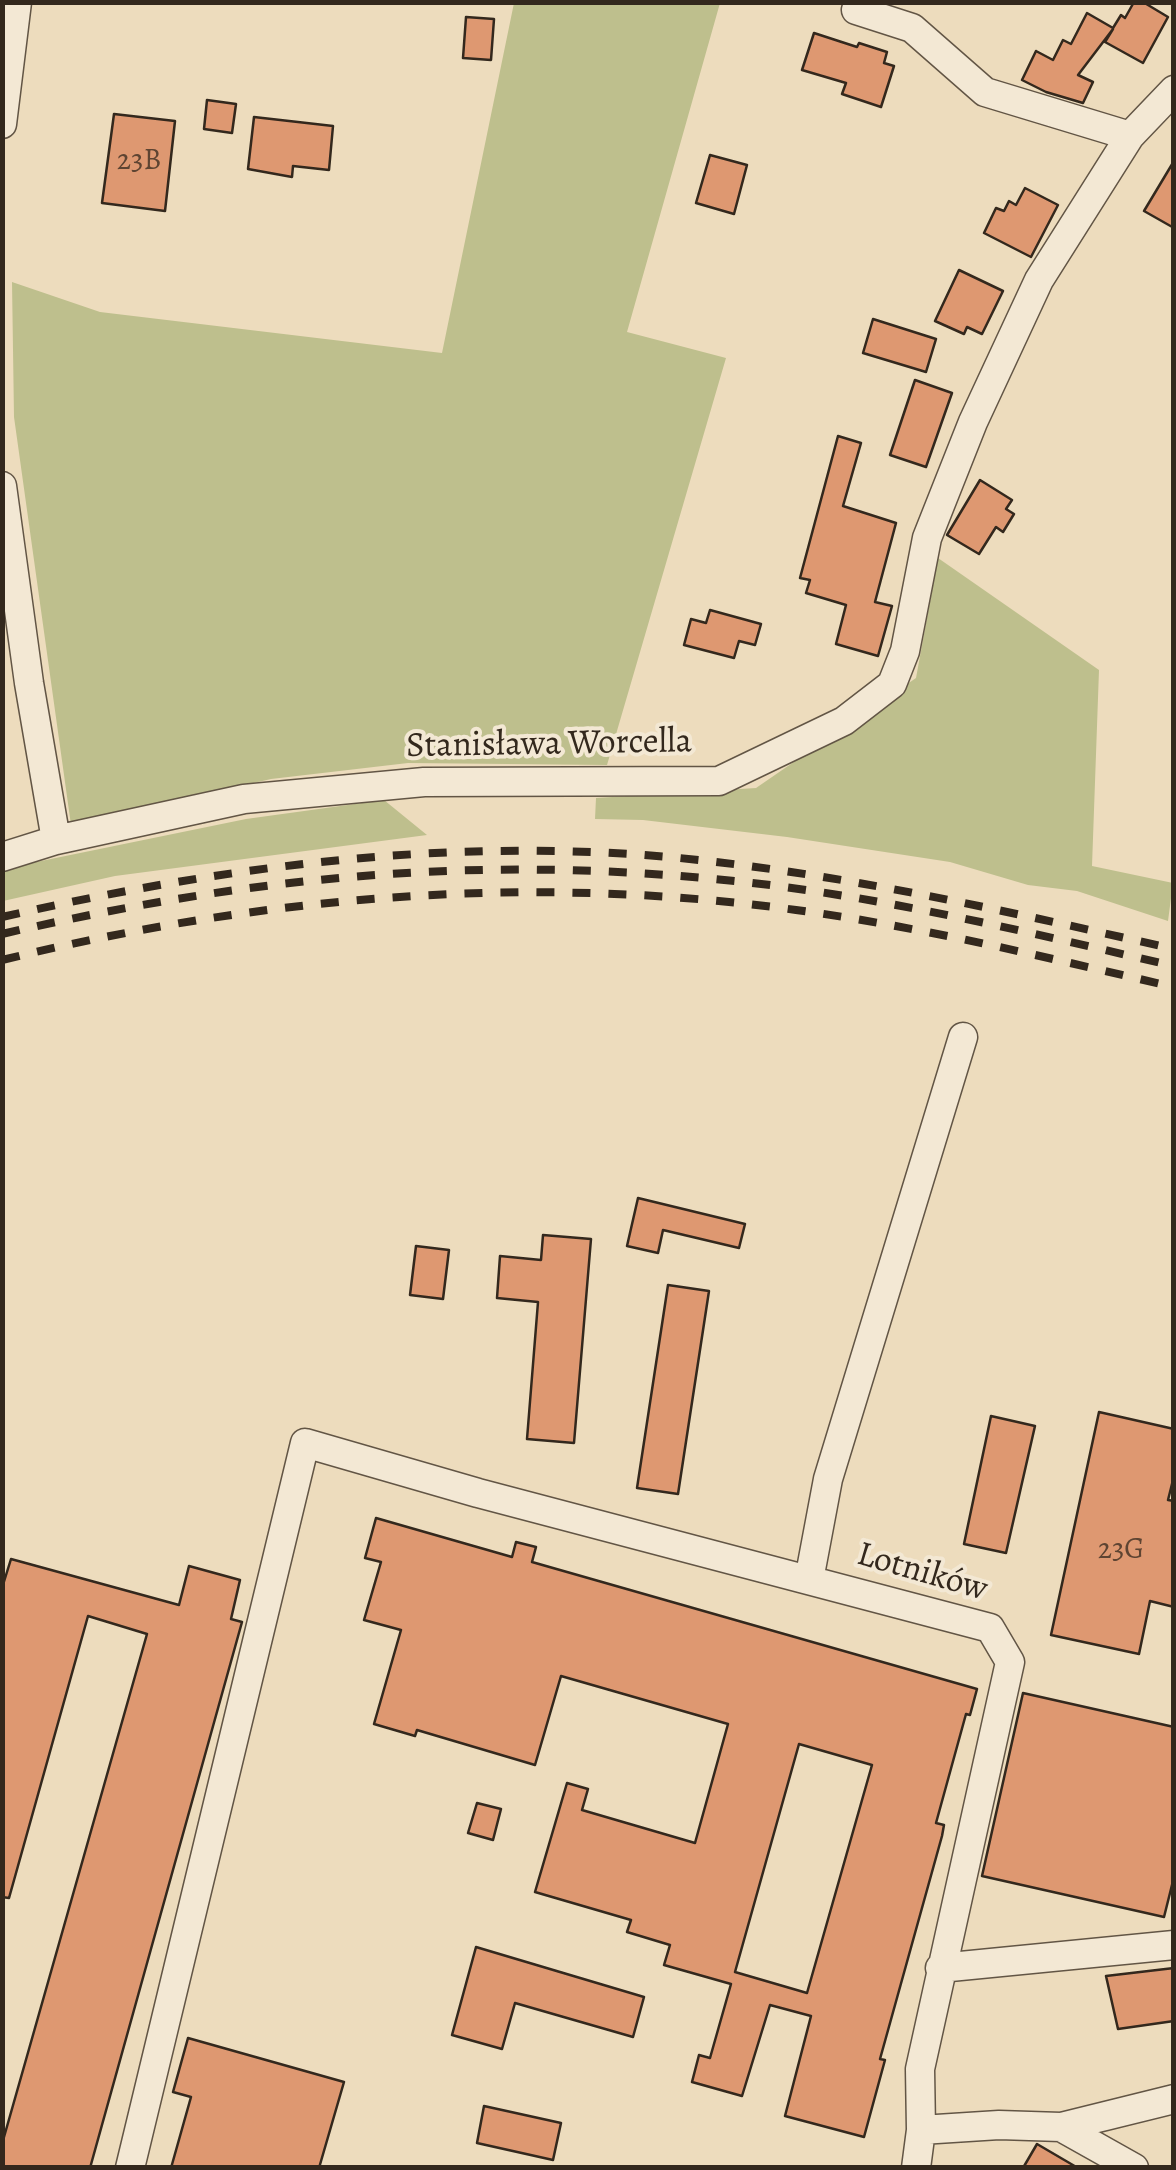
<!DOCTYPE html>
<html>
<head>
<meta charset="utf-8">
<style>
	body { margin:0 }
	#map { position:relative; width:1176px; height:2170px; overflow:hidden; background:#eddcbd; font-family:Alegreya,serif }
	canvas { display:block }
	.frame { position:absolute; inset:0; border:5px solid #33281d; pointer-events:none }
</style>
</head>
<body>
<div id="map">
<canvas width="1176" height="2170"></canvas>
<div class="frame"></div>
</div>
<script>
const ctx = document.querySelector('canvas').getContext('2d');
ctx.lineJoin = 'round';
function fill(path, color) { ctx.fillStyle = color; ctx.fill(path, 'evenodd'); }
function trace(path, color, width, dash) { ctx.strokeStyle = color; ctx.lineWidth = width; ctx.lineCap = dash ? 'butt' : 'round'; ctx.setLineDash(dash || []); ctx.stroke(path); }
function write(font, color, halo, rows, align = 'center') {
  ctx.font = font + ' Alegreya,serif'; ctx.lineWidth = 8; ctx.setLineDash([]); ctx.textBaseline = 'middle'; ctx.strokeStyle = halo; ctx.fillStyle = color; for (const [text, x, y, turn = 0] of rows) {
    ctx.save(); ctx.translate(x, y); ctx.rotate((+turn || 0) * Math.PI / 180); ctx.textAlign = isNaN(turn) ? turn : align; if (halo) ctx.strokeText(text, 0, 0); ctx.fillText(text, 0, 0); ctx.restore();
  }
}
fill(new Path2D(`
	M 514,3 L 720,3 L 627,332 L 726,358 L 607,765 L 408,763 L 271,779 L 71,825 L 14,417 L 12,282 L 100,312 L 442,353 Z
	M 938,558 L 1099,670 L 1092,866 L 1173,883 L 1168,921 L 1077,891 L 1028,885 L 950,862 L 787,837 L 643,820 L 595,819 L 596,798 L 756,788 L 916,678 Z
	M 384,800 L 427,835 L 115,876 L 3,901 L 2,869 L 246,819 Z`), '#bebf8d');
const building = new Path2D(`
	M 1134,2 L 1143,2 L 1168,17 L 1143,63 L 1105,42 L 1113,29 L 1078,75 L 1093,82 L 1083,103 L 1046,92 L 1022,80 L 1036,51 L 1053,60 L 1063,40 L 1071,44 L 1087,13 L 1113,28 L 1121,15 L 1125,18 Z
	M 466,17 L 494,19 L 491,60 L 463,58 Z
	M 814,33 L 857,47 L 859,43 L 887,52 L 884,63 L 894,66 L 881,107 L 842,94 L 846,83 L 802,70 Z
	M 207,100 L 236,104 L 232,133 L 204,129 Z
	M 114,114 L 175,121 L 165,211 L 102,203 Z
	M 254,117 L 333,126 L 329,170 L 293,166 L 292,177 L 248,169 Z
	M 710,155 L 747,165 L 734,214 L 696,203 Z
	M 1174,161 L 1174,228 L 1144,211 Z
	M 1025,188 L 1058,205 L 1031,257 L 984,233 L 996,208 L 1004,211 L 1009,201 L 1016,205 Z
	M 959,270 L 1003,291 L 982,334 L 967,327 L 964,334 L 935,321 Z
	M 873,319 L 936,339 L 926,372 L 863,353 Z
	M 915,380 L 952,393 L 926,467 L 890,455 Z
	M 838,436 L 861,443 L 843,506 L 896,523 L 875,602 L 892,606 L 878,656 L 836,644 L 846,605 L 806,593 L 810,580 L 800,578 Z
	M 980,480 L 1012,500 L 1006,509 L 1014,514 L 1003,532 L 996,527 L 979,554 L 947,535 Z
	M 710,610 L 761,624 L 755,645 L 739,641 L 734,658 L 684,645 L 691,619 L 706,623 Z
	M 638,1198 L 745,1224 L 739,1248 L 663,1230 L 658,1253 L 627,1246 Z
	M 543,1235 L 591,1239 L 574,1443 L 527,1439 L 538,1302 L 497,1298 L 500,1256 L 541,1260 Z
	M 416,1246 L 449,1250 L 443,1299 L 410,1295 Z
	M 668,1285 L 709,1291 L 678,1494 L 637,1488 Z
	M 1099,1412 L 1174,1429 L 1174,1476 L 1168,1500 L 1174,1501 L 1174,1607 L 1150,1601 L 1139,1654 L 1051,1635 Z
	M 991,1416 L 1035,1426 L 1006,1553 L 964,1544 Z
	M 376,1518 L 512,1557 L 516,1542 L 536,1547 L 532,1562 L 977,1689 L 970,1715 L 966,1714 L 936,1823 L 944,1825 L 942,1836 L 880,2059 L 885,2060 L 864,2137 L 785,2116 L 811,2016 L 770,2005 L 742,2096 L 692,2082 L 699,2055 L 710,2058 L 731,1984 L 664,1965 L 670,1945 L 627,1932 L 631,1920 L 535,1892 L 567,1783 L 588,1789 L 582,1810 L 695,1843 L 728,1724 L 561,1676 L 535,1765 L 417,1730 L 415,1736 L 374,1724 L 401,1630 L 364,1620 L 381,1562 L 365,1558 ZM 799,1744 L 872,1765 L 807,1993 L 735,1972 Z
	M 11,1559 L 179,1605 L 189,1566 L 240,1580 L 231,1619 L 242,1622 L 90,2168 L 2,2168 L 2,2144 L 147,1634 L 88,1616 L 9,1898 L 2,1897 L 2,1588 Z
	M 1023,1693 L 1174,1727 L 1174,1877 L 1164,1917 L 982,1876 Z
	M 477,1803 L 501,1809 L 493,1840 L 468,1833 Z
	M 476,1947 L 644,1997 L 633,2037 L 515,2003 L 502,2049 L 452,2035 Z
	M 1174,1968 L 1174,2021 L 1118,2029 L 1106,1976 Z
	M 188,2038 L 344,2082 L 319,2168 L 171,2168 L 191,2097 L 173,2092 Z
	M 484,2106 L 561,2123 L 553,2160 L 477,2143 Z
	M 1037,2144 L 1078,2168 L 1023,2168 Z`);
fill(building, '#de9871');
trace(building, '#33281d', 2.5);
const minor = new Path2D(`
	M 856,10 L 912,28 L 985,92 L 1130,136
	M 2,124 L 17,2
	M 2,486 L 29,683 L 56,840
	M 2,857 L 56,840 L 244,799 L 424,782 L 719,781 L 844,721 L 892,684 L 905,651 L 927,538 L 973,422 L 1039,280 L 1130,136 L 1174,90
	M 809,1580 L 828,1479 L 963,1037
	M 940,1968 L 1174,1945
	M 1061,2127 L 1134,2168
	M 921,2130 L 999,2125 L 1061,2127 L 1174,2099
	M 130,2168 L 305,1443 L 478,1493 L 990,1628 L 1010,1662 L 920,2069 L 921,2130 L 916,2168`);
trace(minor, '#625545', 31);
trace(minor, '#f3e8d4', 28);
trace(new Path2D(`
	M 2,917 C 221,867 444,837 669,857 C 840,873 1006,911 1174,949
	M 2,934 C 244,878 466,855 714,879 C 869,893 1022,931 1174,966
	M 2,960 C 264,896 528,873 796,910 C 923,927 1048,958 1174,987`), '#33281d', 8, [18, 18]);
write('30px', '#5e4432', null, [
	["23B",139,162],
	["23G",1121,1551]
]);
write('35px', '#33281d', '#f3e8d4', [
	["Stanisława Worcella",549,745,-1],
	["Lotników",922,1573,16]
]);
</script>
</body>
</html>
